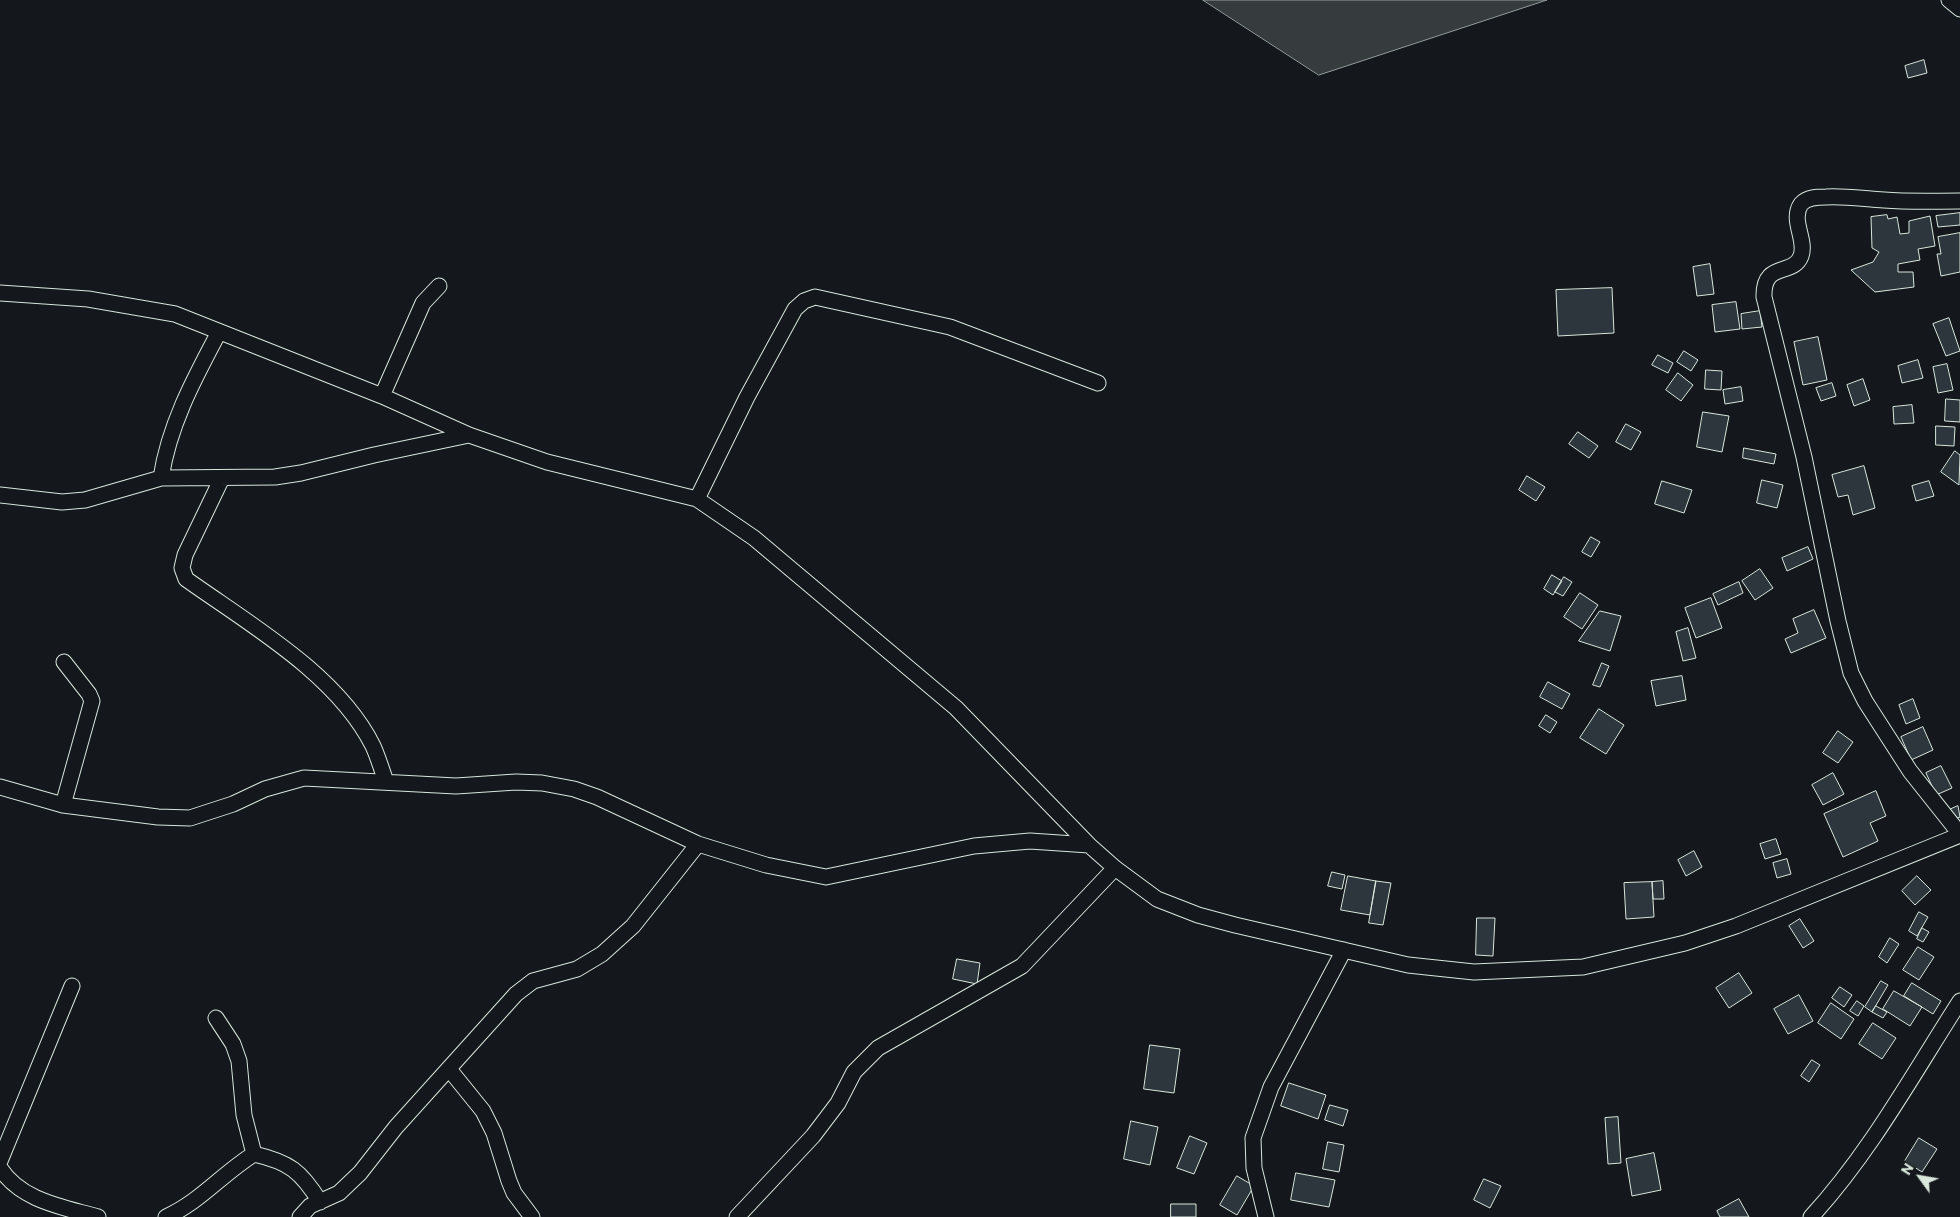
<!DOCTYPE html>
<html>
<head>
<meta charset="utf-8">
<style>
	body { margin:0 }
	#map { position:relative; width:1960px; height:1217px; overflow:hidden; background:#14181c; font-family:Commissioner,sans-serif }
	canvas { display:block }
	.north { position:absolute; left:1895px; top:1152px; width:50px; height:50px; -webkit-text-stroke:4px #14181c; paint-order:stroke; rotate:302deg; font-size:14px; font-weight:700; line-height:20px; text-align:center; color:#d8e6dc }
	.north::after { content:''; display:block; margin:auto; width:18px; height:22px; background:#d8e6dc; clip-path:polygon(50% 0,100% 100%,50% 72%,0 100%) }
</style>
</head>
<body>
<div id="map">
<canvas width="1960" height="1217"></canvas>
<div class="north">N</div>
</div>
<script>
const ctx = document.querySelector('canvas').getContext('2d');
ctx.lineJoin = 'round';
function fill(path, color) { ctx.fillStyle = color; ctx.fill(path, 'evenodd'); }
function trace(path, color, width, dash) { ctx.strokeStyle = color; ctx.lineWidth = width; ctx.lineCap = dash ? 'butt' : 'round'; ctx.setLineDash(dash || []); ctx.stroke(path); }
const water = new Path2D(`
	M 1203,0 L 1547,0 L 1319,75 Z`);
fill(water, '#363b3e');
trace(water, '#939e99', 1);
const building = new Path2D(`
	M 1924,60 L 1927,73 L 1908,78 L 1905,66 Z
	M 1960,213 L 1960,225 L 1938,227 L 1936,216 Z
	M 1887,215 L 1888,219 L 1897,217 L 1900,234 L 1909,233 L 1909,221 L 1930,216 L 1935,246 L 1918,249 L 1920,260 L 1898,264 L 1898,272 L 1913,272 L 1914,287 L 1875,292 L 1851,270 L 1873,262 L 1879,252 L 1872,248 L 1871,217 Z
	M 1960,233 L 1960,272 L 1941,276 L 1937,254 L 1941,254 L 1938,237 Z
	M 1710,264 L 1714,294 L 1697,296 L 1693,267 Z
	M 1612,288 L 1614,333 L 1558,336 L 1556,290 Z
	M 1736,302 L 1740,329 L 1715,332 L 1712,305 Z
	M 1760,311 L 1762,327 L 1742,329 L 1741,314 Z
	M 1949,318 L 1960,351 L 1946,356 L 1933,324 Z
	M 1818,337 L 1827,380 L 1803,385 L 1794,342 Z
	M 1684,351 L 1698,360 L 1691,371 L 1677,362 Z
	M 1658,355 L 1673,363 L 1668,373 L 1652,365 Z
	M 1918,360 L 1923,378 L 1902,383 L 1898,366 Z
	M 1947,364 L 1953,390 L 1938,393 L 1933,367 Z
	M 1706,370 L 1722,371 L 1721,390 L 1705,389 Z
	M 1678,373 L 1693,385 L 1681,401 L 1666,390 Z
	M 1863,379 L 1870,400 L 1854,406 L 1847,385 Z
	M 1832,383 L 1836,396 L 1821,401 L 1816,388 Z
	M 1741,387 L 1743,401 L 1725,404 L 1723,390 Z
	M 1946,399 L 1960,400 L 1960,422 L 1945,421 Z
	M 1912,405 L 1914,423 L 1894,424 L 1893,407 Z
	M 1703,412 L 1729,416 L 1722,452 L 1697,447 Z
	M 1626,424 L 1641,432 L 1631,450 L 1616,442 Z
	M 1936,426 L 1955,427 L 1954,446 L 1936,445 Z
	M 1578,432 L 1598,446 L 1589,458 L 1569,444 Z
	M 1744,448 L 1776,454 L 1774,464 L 1743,458 Z
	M 1955,451 L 1960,455 L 1959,485 L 1941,472 Z
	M 1864,466 L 1875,508 L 1853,515 L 1848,495 L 1838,497 L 1832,475 Z
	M 1527,476 L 1545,487 L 1536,501 L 1519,490 Z
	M 1762,480 L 1783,485 L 1777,508 L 1757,503 Z
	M 1662,481 L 1692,490 L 1684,513 L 1655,504 Z
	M 1929,481 L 1934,496 L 1916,501 L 1912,486 Z
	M 1591,537 L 1600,542 L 1591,557 L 1582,552 Z
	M 1808,547 L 1813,559 L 1787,571 L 1782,558 Z
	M 1760,569 L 1773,588 L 1755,600 L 1742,581 Z
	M 1552,575 L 1562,581 L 1553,595 L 1544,589 Z
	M 1564,577 L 1572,582 L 1563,596 L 1555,592 Z
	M 1739,582 L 1743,593 L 1718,605 L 1713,594 Z
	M 1580,593 L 1598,605 L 1582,629 L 1564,617 Z
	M 1711,598 L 1722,628 L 1696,638 L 1685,608 Z
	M 1814,610 L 1826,638 L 1791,653 L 1785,639 L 1798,633 L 1793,619 Z
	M 1600,611 L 1621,616 L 1610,651 L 1579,641 Z
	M 1688,628 L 1696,658 L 1683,661 L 1676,632 Z
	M 1602,663 L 1609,666 L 1600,687 L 1593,685 Z
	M 1682,676 L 1686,700 L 1656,706 L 1651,681 Z
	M 1548,682 L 1570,694 L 1562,709 L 1540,697 Z
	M 1913,699 L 1920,718 L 1906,724 L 1899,705 Z
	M 1599,709 L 1624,725 L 1606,754 L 1580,738 Z
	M 1546,715 L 1557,722 L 1550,733 L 1539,726 Z
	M 1923,727 L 1933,750 L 1911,760 L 1901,737 Z
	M 1838,731 L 1853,742 L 1838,763 L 1823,753 Z
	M 1941,766 L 1952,788 L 1936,795 L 1926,773 Z
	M 1833,773 L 1844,794 L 1823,805 L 1812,785 Z
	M 1876,791 L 1886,816 L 1870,823 L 1878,841 L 1843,857 L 1824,814 Z
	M 1958,806 L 1960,817 L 1953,820 L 1949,810 Z
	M 1776,839 L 1781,854 L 1765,859 L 1760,844 Z
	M 1694,851 L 1702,867 L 1686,876 L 1678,860 Z
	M 1787,859 L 1791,874 L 1777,878 L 1773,863 Z
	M 1332,872 L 1345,875 L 1342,889 L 1328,886 Z
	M 1348,876 L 1376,881 L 1370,915 L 1341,910 Z
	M 1917,876 L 1931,890 L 1915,905 L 1902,891 Z
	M 1376,881 L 1391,883 L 1383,925 L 1369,923 Z
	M 1663,881 L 1664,899 L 1653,899 L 1652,882 Z
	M 1652,882 L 1654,917 L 1626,919 L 1624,883 Z
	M 1919,912 L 1928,917 L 1917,936 L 1909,931 Z
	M 1477,918 L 1495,918 L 1493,956 L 1476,955 Z
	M 1800,919 L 1814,941 L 1803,948 L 1789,926 Z
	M 1922,928 L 1929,932 L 1923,942 L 1917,939 Z
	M 1890,938 L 1899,944 L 1887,963 L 1879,957 Z
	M 1918,947 L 1934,957 L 1919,980 L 1903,970 Z
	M 957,959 L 980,963 L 977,984 L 953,979 Z
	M 1739,973 L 1752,993 L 1729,1008 L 1716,988 Z
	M 1881,981 L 1888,985 L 1872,1012 L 1865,1007 Z
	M 1912,983 L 1941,1001 L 1933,1014 L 1904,996 Z
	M 1840,987 L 1852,995 L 1844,1007 L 1832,998 Z
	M 1894,991 L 1922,1007 L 1910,1026 L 1883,1009 Z
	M 1799,995 L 1813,1021 L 1788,1034 L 1774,1009 Z
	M 1857,1001 L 1864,1006 L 1858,1016 L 1850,1011 Z
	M 1831,1003 L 1854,1019 L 1841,1039 L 1818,1023 Z
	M 1876,1006 L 1887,1012 L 1883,1018 L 1872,1012 Z
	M 1873,1023 L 1896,1038 L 1882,1059 L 1859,1044 Z
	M 1150,1045 L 1180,1049 L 1174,1093 L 1144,1089 Z
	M 1812,1060 L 1820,1065 L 1809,1082 L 1801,1076 Z
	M 1289,1083 L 1326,1095 L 1318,1119 L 1281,1106 Z
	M 1330,1105 L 1348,1110 L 1343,1126 L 1325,1120 Z
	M 1618,1117 L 1621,1163 L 1608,1164 L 1605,1118 Z
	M 1131,1121 L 1158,1127 L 1150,1165 L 1124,1159 Z
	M 1190,1136 L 1207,1143 L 1194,1174 L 1177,1168 Z
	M 1919,1138 L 1937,1149 L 1922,1172 L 1905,1161 Z
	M 1328,1142 L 1344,1145 L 1339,1172 L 1323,1169 Z
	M 1654,1153 L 1661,1190 L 1632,1196 L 1626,1159 Z
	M 1296,1173 L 1335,1180 L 1329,1207 L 1291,1200 Z
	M 1237,1176 L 1254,1186 L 1237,1215 L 1220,1205 Z
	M 1484,1179 L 1501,1186 L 1490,1208 L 1474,1200 Z
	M 1739,1199 L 1749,1217 L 1720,1217 L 1717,1211 Z
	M 1171,1204 L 1196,1204 L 1196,1217 L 1171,1217 Z`);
fill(building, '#2c363c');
trace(building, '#d8e6dc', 1);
const street = new Path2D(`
	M 1949,0 L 1960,9
	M 1960,201 C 1934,201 1909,202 1884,200 C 1865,199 1845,196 1826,197 C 1818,197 1807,197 1801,204 C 1790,220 1807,240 1801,256 C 1793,277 1763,260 1764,297 L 1804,457 L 1838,621 L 1851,673 L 1865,701 L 1910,771 L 1960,834
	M 0,293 L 88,299 L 175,314 L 382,396 L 469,435 L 547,462 L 697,499 L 754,538 L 956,708 L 1089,845 L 1115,868 L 1157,899 L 1198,915 L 1235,925 L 1408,965 L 1474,972 L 1583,967 L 1685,943 L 1736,926 L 1960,835
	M 382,396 L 423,303 L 439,286
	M 161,478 C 169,425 194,379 219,332
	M 222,478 L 185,555 L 182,568 L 186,579 C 249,624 337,674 373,746 C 378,757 382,770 386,782
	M 0,495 L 62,502 L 85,500 L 161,478 L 275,477 L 301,473 L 374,455 L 469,435
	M 697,499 L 747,397 L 795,309 L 804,301 L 815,297 L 950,327 L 1098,383
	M 0,787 L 63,805 L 158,817 L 190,818 L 233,804 L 265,789 L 304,778 L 456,786 L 516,782 L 542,783 L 574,789 L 597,797 L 698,844 L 766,865 L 826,877 L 974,846 L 1030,841 L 1089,845
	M 63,805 L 92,701 L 89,694 L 64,662
	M 216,1018 L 233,1044 L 239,1061 L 244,1115 L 254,1154
	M 449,1069 L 483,1111 L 494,1133 L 509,1181 L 514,1193 L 532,1217
	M 0,1161 L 72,986
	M 0,1168 C 21,1201 63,1207 98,1217
	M 166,1217 C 200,1202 223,1173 254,1154 C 289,1162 301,1171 320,1202
	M 300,1217 L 310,1206 L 339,1193 L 360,1173 L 396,1127 L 516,994 L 533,981 L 577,969 L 602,954 L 633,926 L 698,844
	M 737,1217 L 813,1136 L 838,1103 L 854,1072 L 878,1048 L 1022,966 L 1115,868
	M 1266,1217 L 1254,1168 L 1253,1138 L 1271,1087 L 1344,950
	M 1811,1217 C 1870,1153 1913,1074 1960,1001`);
trace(street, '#d8e6dc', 17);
trace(street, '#14181c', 15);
</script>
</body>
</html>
